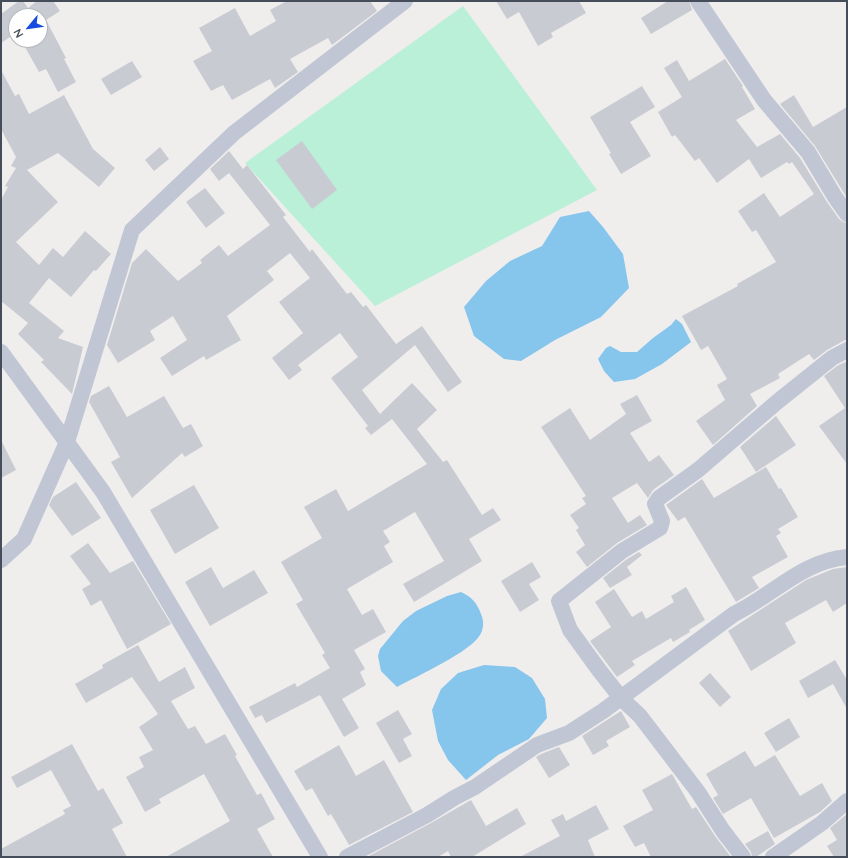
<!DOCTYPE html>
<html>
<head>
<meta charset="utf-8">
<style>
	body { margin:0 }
	#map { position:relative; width:848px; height:858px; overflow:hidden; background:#f0eded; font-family:Quicksand,sans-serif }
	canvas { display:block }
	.frame { position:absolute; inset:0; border:2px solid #454d5b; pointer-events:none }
	.north { position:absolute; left:8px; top:8px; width:40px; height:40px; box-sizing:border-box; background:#fff; border:1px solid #b5b8bd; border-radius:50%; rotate:241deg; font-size:11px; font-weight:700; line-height:16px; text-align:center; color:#454d5b }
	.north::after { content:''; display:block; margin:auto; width:14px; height:18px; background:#174be0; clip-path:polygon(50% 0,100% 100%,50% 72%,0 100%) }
</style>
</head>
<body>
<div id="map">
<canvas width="848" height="858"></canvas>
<div class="frame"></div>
<div class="north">N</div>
</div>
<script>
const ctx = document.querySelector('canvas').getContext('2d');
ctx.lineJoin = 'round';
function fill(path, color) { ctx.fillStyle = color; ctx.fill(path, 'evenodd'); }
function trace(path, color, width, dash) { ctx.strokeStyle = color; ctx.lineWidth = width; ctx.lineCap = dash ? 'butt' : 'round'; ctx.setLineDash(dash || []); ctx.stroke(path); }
fill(new Path2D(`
	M 463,6 L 597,190 L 375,306 L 245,163 Z`), '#baefd8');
fill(new Path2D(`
	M 589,211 L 603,227 L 623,254 L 629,288 L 601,317 L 555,340 L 521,361 L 504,359 L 474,336 L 464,307 L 486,281 L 510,261 L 542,246 L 560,217 Z
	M 676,319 L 682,324 L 691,342 L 662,364 L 635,379 L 614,382 L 604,371 L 598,359 L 606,348 L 610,346 L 621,352 L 637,352 L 653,338 L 671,325 Z
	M 461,592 C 472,597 477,603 481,614 C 484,621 484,628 480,635 C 470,652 417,676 397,687 L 381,671 L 378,656 L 380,649 L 403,621 L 416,611 L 447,596 Z
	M 484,665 L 515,667 L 532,678 L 545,699 L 547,718 L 529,739 L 498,755 L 466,780 L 448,760 L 438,741 L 432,710 L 441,689 L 458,673 Z`), '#86c5ec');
fill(new Path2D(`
	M 19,1 L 23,1 L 28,8 L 37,1 L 53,1 L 60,11 L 46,20 L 66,58 L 64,59 L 76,82 L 58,92 L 46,69 L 39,72 L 21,40 L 40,40 L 40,16 L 16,16 L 16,33 L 1,43 L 1,14 Z
	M 287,1 L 370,1 L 377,11 L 332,45 L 328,38 L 290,59 L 298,72 L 275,88 L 270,79 L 232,100 L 223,85 L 211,91 L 193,61 L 212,51 L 199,28 L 235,8 L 250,36 L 276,21 L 270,10 Z
	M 496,1 L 579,1 L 586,13 L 551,33 L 553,37 L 538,46 L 519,12 L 507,19 Z
	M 668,1 L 689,1 L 692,10 L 651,34 L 641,18 Z
	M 725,59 L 743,86 L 742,87 L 755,109 L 736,120 L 757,147 L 780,134 L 800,158 L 827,202 L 839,219 L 843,222 L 847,223 L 847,339 L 827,350 L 814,360 L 809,354 L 778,374 L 780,378 L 750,394 L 757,406 L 713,445 L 696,421 L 725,400 L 717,385 L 727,379 L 708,346 L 701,350 L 682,316 L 738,286 L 737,284 L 776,262 L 756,230 L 752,232 L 738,211 L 764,193 L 780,217 L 814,194 L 792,162 L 789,164 L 787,162 L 761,178 L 749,159 L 717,183 L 699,158 L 695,161 L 675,135 L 672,137 L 658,112 L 682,97 L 664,68 L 677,60 L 689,81 Z
	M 132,61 L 142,77 L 111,95 L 101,79 Z
	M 1,70 L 15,96 L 19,94 L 29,114 L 64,95 L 93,149 L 115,168 L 99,187 L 58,153 L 27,170 L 58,202 L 16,242 L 39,265 L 53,248 L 63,257 L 85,231 L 111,254 L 96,271 L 94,270 L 71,297 L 49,278 L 29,303 L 64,331 L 58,338 L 83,347 L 72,394 L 41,362 L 44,360 L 18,334 L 28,323 L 1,301 L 1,200 L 8,187 L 5,186 L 16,168 L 11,166 L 16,157 L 1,129 Z
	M 642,86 L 655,107 L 630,122 L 651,156 L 621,174 L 609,154 L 611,153 L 590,117 Z
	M 794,95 L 813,127 L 847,107 L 847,198 L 815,146 L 780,104 Z
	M 302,141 L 337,190 L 312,209 L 276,160 Z
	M 160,147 L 169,159 L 154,171 L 145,160 Z
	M 229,151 L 243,169 L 247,165 L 286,215 L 283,217 L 310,252 L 312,249 L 347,294 L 351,292 L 363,307 L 366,305 L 396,344 L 422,326 L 462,382 L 448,392 L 415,345 L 362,390 L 380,414 L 412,383 L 437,410 L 417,429 L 443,462 L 447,460 L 482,515 L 493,508 L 501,520 L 469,539 L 482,561 L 414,602 L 403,584 L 444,561 L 415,512 L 383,531 L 390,542 L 384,546 L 393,562 L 347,589 L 362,615 L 373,609 L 386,632 L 354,650 L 365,669 L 360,672 L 366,685 L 342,699 L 359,728 L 344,737 L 320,695 L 266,723 L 262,715 L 255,718 L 249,707 L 295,683 L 297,687 L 330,668 L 322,655 L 325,653 L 296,604 L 303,600 L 281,562 L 322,538 L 304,507 L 336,489 L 348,511 L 427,464 L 392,419 L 371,435 L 365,428 L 368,426 L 331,378 L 358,357 L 340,333 L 298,365 L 302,370 L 289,380 L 272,358 L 303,333 L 279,302 L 310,278 L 290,253 L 267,271 L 274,280 L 227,316 L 241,340 L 206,360 L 204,356 L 172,376 L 160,358 L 187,340 L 173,316 L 150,331 L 155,340 L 118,363 L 107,345 L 132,263 L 146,249 L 178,281 L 202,263 L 200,260 L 219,245 L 228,256 L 270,225 L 229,173 L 219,181 L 210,169 Z
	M 205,188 L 225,213 L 206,228 L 186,202 Z
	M 845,362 L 847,364 L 847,464 L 819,426 L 845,408 L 824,376 L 837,366 Z
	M 109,386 L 127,417 L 164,396 L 183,428 L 191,424 L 203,446 L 185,457 L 182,453 L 132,498 L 111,462 L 120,457 L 89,402 L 91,396 Z
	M 637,395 L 652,421 L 630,433 L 649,462 L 659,455 L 674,475 L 653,490 L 648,498 L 637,483 L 612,498 L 628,523 L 640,515 L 647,525 L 617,543 L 587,567 L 576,552 L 585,545 L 576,530 L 579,528 L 570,515 L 586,504 L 582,498 L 586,496 L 541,427 L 570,408 L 590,440 L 626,414 L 620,404 Z
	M 776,416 L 796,445 L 756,472 L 740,447 Z
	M 1,440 L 16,470 L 1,478 Z
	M 766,467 L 779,489 L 781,488 L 798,517 L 778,529 L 781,533 L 776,536 L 788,557 L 752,577 L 759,588 L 736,602 L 685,517 L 678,521 L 666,505 L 702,479 L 714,498 Z
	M 76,482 L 101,518 L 72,536 L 49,505 L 53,497 Z
	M 194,485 L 219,528 L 175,554 L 150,510 Z
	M 88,543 L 110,573 L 133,561 L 171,624 L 127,649 L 101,600 L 91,606 L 82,589 L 91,584 L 70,556 Z
	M 639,552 L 642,555 L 627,567 L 632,575 L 610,588 L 603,578 L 627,559 Z
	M 532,562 L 541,577 L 529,584 L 539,600 L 520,612 L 501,581 Z
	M 211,567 L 223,588 L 254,570 L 268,593 L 210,626 L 185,582 Z
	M 847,567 L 847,603 L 833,612 L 826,600 L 785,623 L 796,643 L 751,671 L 728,631 L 806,580 L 833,569 Z
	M 686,587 L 705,620 L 689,630 L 690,632 L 673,642 L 671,638 L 632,661 L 635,665 L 617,677 L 590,641 L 611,627 L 595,602 L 614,589 L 632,617 L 642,611 L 646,619 L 674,602 L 671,596 Z
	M 138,645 L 159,682 L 185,667 L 195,688 L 171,701 L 188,729 L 195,726 L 206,744 L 225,734 L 237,755 L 235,756 L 257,795 L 261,793 L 275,819 L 257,829 L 273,857 L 166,857 L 230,821 L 204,774 L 159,799 L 161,803 L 145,812 L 126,777 L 144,767 L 139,757 L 153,750 L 139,727 L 158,714 L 132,677 L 86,703 L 75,684 L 103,668 L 102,665 Z
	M 835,660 L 847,680 L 847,709 L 833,684 L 808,698 L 799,681 Z
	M 710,673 L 731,697 L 720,707 L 699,683 Z
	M 398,710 L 412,734 L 403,739 L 412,756 L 399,763 L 376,723 Z
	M 621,711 L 630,727 L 606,741 L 609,746 L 593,755 L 582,736 Z
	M 789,718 L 800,737 L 776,752 L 764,733 Z
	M 72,744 L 98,791 L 103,788 L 123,823 L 112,829 L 127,857 L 1,857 L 1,849 L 65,814 L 63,810 L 71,806 L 51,770 L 17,788 L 11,777 Z
	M 339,745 L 356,776 L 384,760 L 413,812 L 349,845 L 331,814 L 328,816 L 312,788 L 306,791 L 294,771 Z
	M 559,747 L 570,765 L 549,778 L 536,757 L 541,754 Z
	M 745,751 L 755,767 L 775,755 L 800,796 L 822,783 L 832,801 L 820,812 L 774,838 L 751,798 L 723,814 L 713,798 L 718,795 L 706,774 Z
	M 672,774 L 692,809 L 696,807 L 715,836 L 731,857 L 651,857 L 644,843 L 635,847 L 623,826 L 653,810 L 642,790 Z
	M 471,800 L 486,826 L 517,808 L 526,824 L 472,857 L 451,857 L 448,851 L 438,857 L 367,857 L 431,823 Z
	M 596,805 L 609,829 L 588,840 L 595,857 L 520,857 L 560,836 L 551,820 L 563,814 L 566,821 Z
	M 847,814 L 847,857 L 834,857 L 827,846 L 837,840 L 830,828 Z
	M 768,831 L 775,844 L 756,857 L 752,857 L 751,852 L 745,844 Z`), '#c9cbd3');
trace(new Path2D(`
	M 698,1 L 764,100 L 808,152 L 835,197 L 847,214
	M 1,352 L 103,492 L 320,857
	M 1,560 L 24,539 L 67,442 L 132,230 L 234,133 L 405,1
	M 347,857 L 427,815 L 454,798 L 475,787 L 537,745 L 569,733 L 603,711 L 734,614 C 772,596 802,561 847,557
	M 743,857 L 723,831 L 698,792 L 640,716 L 621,698 L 599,670 L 570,630 L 559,601 L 622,551 L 660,528 L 662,521 L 655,504 L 659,498 L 698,470 L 777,402 L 832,358 L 847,350
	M 773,857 L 822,823 L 847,801`), '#c0c6d3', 16);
</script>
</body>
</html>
